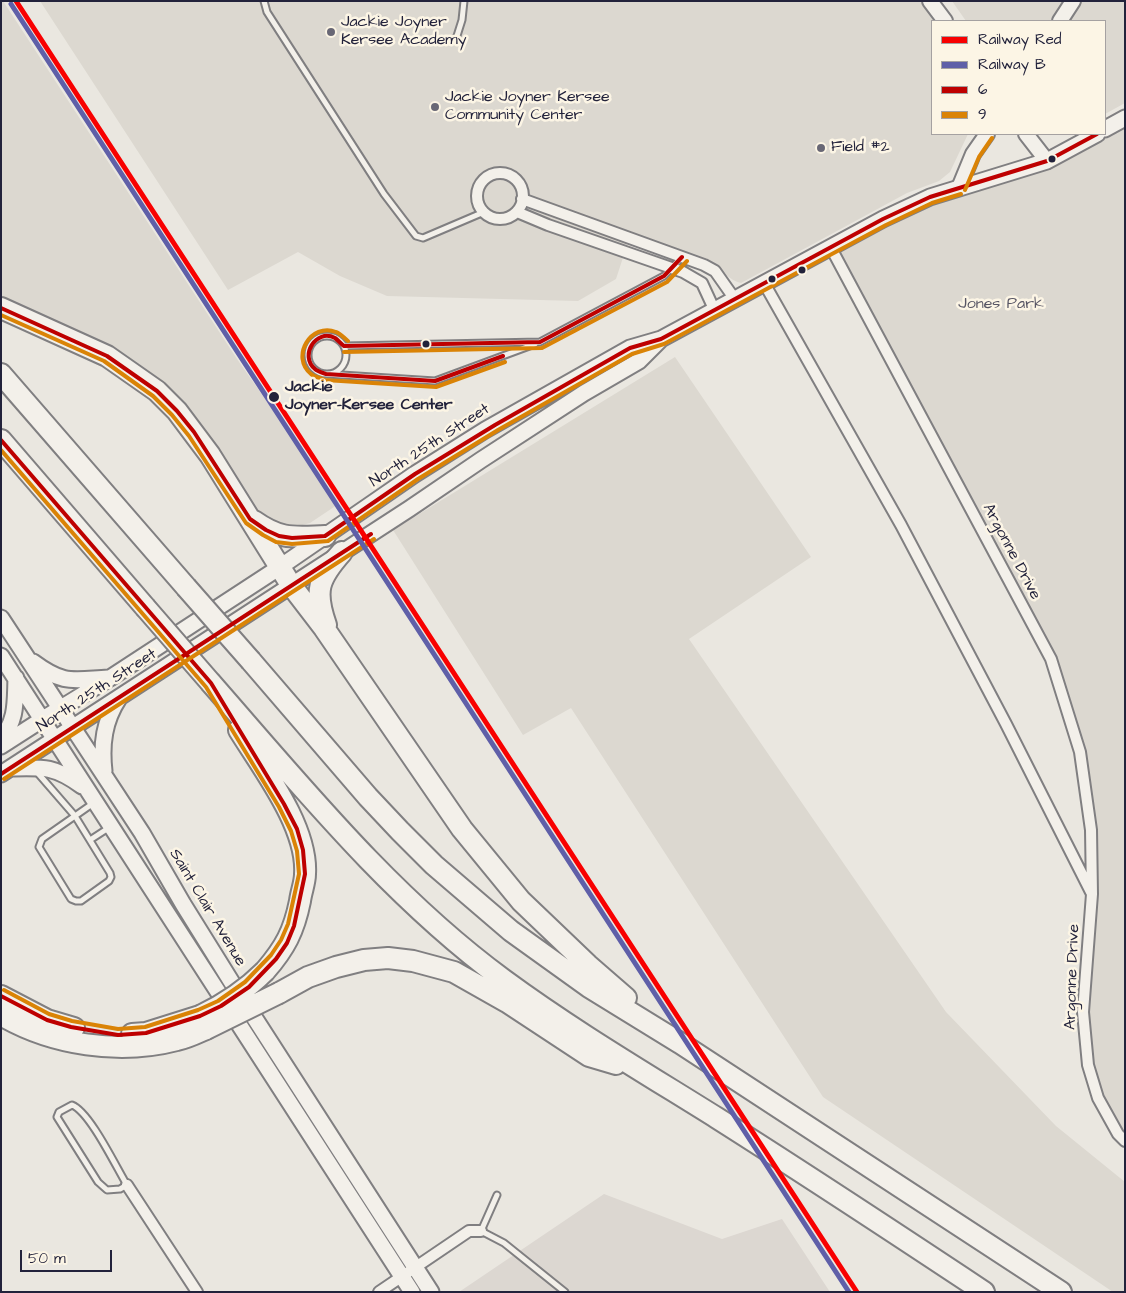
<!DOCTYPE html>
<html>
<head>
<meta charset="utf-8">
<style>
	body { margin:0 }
	#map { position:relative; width:1126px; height:1293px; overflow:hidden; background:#eae7e0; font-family:"Architects Daughter",sans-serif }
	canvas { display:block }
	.frame { position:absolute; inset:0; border:2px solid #22223b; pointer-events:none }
	.legend { position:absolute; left:931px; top:20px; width:175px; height:115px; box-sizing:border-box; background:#fcf5e5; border:1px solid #a5a1a1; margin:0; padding:6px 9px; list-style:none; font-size:15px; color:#22223b }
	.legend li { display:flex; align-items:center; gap:10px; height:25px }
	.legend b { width:25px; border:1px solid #a5a1a1 }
	.scale { position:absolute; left:20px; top:1250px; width:92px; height:22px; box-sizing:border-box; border:2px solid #22223b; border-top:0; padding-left:6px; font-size:15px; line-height:18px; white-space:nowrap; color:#22223b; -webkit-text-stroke:4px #fcf5e5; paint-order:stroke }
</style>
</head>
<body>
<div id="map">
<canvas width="1126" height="1293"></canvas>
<div class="frame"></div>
<ul class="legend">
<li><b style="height:6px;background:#f80000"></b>Railway Red</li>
<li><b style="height:6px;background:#5f5fa8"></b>Railway B</li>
<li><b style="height:6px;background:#be0000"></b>6</li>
<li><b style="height:6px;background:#da8306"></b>9</li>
</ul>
<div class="scale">50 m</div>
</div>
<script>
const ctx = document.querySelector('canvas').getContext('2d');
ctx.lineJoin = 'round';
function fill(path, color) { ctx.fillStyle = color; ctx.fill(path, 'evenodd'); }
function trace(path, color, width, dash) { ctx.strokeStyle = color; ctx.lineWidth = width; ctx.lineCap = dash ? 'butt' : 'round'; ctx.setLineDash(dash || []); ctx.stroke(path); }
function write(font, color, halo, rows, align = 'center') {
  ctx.font = font + ' "Architects Daughter",sans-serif'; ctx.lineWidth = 5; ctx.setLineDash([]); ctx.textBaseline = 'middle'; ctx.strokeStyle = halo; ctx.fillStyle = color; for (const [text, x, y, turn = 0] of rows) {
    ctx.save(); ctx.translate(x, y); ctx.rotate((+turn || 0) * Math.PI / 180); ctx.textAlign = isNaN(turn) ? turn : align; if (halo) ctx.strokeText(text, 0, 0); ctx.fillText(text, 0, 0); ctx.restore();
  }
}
fill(new Path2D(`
	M 604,1194 L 722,1239 L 782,1219 L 830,1292 L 459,1292 Z`), '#dcd7d1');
fill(new Path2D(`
	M 1,1 L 3,1 L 237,359 L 325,484 L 337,505 L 310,523 L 286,529 L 258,516 L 245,499 L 245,489 L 188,408 L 149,372 L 108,345 L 1,298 Z
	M 40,1 L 920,1 L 934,21 L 932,21 L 932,134 L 968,134 L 950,172 L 939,181 L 907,193 L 741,283 C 727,280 722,268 710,261 L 631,233 L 616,279 L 578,301 L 387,296 L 340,276 L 298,252 L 228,290 Z
	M 952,1 L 1125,1 L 1125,103 L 1105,114 L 1105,21 L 966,21 Z
	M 1125,118 L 1125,1141 L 1098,1098 L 1083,1012 L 1092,894 L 1080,752 L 1051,659 L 831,248 L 959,188 L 1047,161 Z
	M 675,357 L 811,557 L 689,639 L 946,1012 L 1056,1126 L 1125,1182 L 1125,1292 L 1113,1292 L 823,1097 L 571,708 L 523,735 L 393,530 Z`), '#dcd8d0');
const service = new Path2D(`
	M 264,1 L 267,12 L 384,194 L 416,236 L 423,238 L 484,212
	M 456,39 L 462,20 L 464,1
	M308 355a19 19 0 1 1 38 0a19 19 0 1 1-38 0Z
	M 344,346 L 540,342 L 664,276 L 682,257
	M 326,374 L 435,381 L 535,344
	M 36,771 L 75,816 L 110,873 L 111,877 L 109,881 L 81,901 L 76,901 L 71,899 L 39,847 L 42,839 L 95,802
	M 90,840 L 110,827
	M 72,1105 C 90,1112 116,1167 127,1185 L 120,1189 L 107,1190 L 98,1182 L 57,1117 L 59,1112 Z
	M 497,1195 L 481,1231 L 504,1243 L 565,1292`);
const minor = new Path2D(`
	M477 196a23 23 0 1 1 46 0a23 23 0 1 1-46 0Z
	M 522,199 L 704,265 L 715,271 L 734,298
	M 517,212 L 548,225 L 683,272 L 702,283 L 714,309
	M 831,248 L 1051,659 L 1080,752 L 1091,830 L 1092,894 L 1083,1012 L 1088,1065 L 1098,1098 L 1118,1134 L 1125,1141
	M 764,283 L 901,525 L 1006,724 L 1091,892
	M 127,1185 L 197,1292
	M 379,1292 L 469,1231 L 481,1231`);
const tertiary = new Path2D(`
	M 930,1 L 945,21
	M 1060,21 L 1073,1
	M 1026,134 L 1047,161
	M 959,188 L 973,154 L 987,134`);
const secondary = new Path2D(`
	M 1105,129 L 1125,118
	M 1,618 L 142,833 L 183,904 L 234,986 L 431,1292
	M 1,656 L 412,1292
	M 33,662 C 64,685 72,680 108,678
	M 1,740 C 17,719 15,703 16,678
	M 1,746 L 43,719 L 110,678 L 280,567 L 415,474 L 485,430 L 630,348 L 661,339 L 883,219 L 930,197 L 1047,161 L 1097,134
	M 11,768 C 43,767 55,766 82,786
	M 104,771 C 101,744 104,721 119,698
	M 1,774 L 409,509 L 481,460 L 584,393 L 639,361 L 660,340`);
const motorway = new Path2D(`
	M 1,308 L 107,356 L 157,391 L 177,411 L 210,455 L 291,585 L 324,628 L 462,829 L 521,901 L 588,965 L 626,998
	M 1,374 L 186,587
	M 1,440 L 145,607
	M 254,521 C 281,540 293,537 325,536
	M 326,625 C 314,591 318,579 342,552
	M 251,661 L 368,797 L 400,831 L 434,865 L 511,931 L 589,987 L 680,1043 L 1061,1292
	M 211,683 C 302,787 392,898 504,980 C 572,1030 645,1073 717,1118 C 807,1175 895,1233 984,1292
	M 239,730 C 263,769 308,827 305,874 C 305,883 301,892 300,901 C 294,931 285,948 265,971
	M 279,993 L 308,977 L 336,967 L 364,960 L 388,958 L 413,961 L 454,972 L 507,1002 L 589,1056 L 616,1064
	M 1,996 L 47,1020 L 74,1028
	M 1,1015 C 52,1045 120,1055 177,1040 C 187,1038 197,1033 206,1029
	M 132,1034 L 146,1033 L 200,1016`);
trace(service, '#807f81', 9);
trace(minor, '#807f81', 14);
trace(tertiary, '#807f81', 18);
trace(secondary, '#807f81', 19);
trace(motorway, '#807f81', 24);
trace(service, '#f3f0ea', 5);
trace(minor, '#f3f0ea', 10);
trace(tertiary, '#f3f0ea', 14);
trace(secondary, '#f3f0ea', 15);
trace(motorway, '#f3f0ea', 20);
const motorwayBridge = new Path2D(`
	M 186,587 L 251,661
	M 145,607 L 211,683
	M 200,1016 C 225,1004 245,991 265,971
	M 206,1029 L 279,993`);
trace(motorwayBridge, '#807f81', 24, []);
trace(motorwayBridge, '#f3f0ea', 20);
trace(new Path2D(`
	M 1,308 L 107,356 L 157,391 L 177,411 L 194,432 L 250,519 L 266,530 L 279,536 L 292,538 L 325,536 L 415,474 L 495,425 L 630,348 L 661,339 L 883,219 L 930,197 L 1047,161 L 1097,134
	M 344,346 L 540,342 L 664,276 L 682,257
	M 344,346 C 341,344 338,340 335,338 C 316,328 299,356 315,369 C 317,371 323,373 326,374 L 435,381 L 503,356
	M 1,440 L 211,683 L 284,804 L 297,829 L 303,850 L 305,874 L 294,926 L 287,943 L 276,959 L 249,987 L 221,1006 L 200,1016 L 146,1033 L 118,1035 L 71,1027 L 47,1020 L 1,996
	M 1,774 L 371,534`), '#be0000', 4);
trace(new Path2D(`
	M 965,190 L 979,157 L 992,138
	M 1,315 L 104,361 L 153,396 L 172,415 L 189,436 L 246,523 L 263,535 L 276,542 L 292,544 L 328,541 L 418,479 L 498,430 L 632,354 L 664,344 L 886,225 L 932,203 L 961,194
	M 348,341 C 344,338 340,333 336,332 C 311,322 290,357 311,374 C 314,377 321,378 325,380 L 436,387 L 505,362
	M 344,352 L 542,348 L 667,282 L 687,261
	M 1,450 L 206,687 L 279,807 L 291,831 L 297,851 L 299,874 L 288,924 L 281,940 L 271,955 L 245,982 L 218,1001 L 198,1010 L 145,1027 L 118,1029 L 72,1021 L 49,1014 L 4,990
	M 4,779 L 374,539`), '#da8306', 4);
trace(new Path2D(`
	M 16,1 L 857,1292`), '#f80000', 5);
trace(new Path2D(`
	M 11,4 L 849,1292`), '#5f5fa8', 5);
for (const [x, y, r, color] of [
	[331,32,5,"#686775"],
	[435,107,5,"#686775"],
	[821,148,5,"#686775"],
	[1052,159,4.5,"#22223b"],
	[802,270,4.5,"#22223b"],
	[772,279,4.5,"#22223b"],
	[426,344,4.5,"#22223b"],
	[274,397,6,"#22223b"]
]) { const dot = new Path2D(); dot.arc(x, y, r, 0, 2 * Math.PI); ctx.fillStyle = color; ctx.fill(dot); trace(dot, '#fcf5e5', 2); }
write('16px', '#22223b', '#fcf5e5', [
	["Jackie Joyner",341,23],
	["Kersee Academy",341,41],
	["Jackie Joyner Kersee",445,98],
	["Community Center",445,116],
	["Field #2",831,148]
], 'left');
write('16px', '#575564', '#fcf5e5', [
	["Jones Park",1001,305]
]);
write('bold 16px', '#22223b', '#fcf5e5', [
	["Jackie",285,388],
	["Joyner-Kersee Center",285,406]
], 'left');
write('16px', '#22223b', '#fcf5e5', [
	["North 25th Street",430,446,-33],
	["Argonne Drive",1011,552,62],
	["North 25th Street",97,691,-33],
	["Saint Clair Avenue",207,908,59],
	["Argonne Drive",1073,977,-88]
]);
</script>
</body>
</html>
